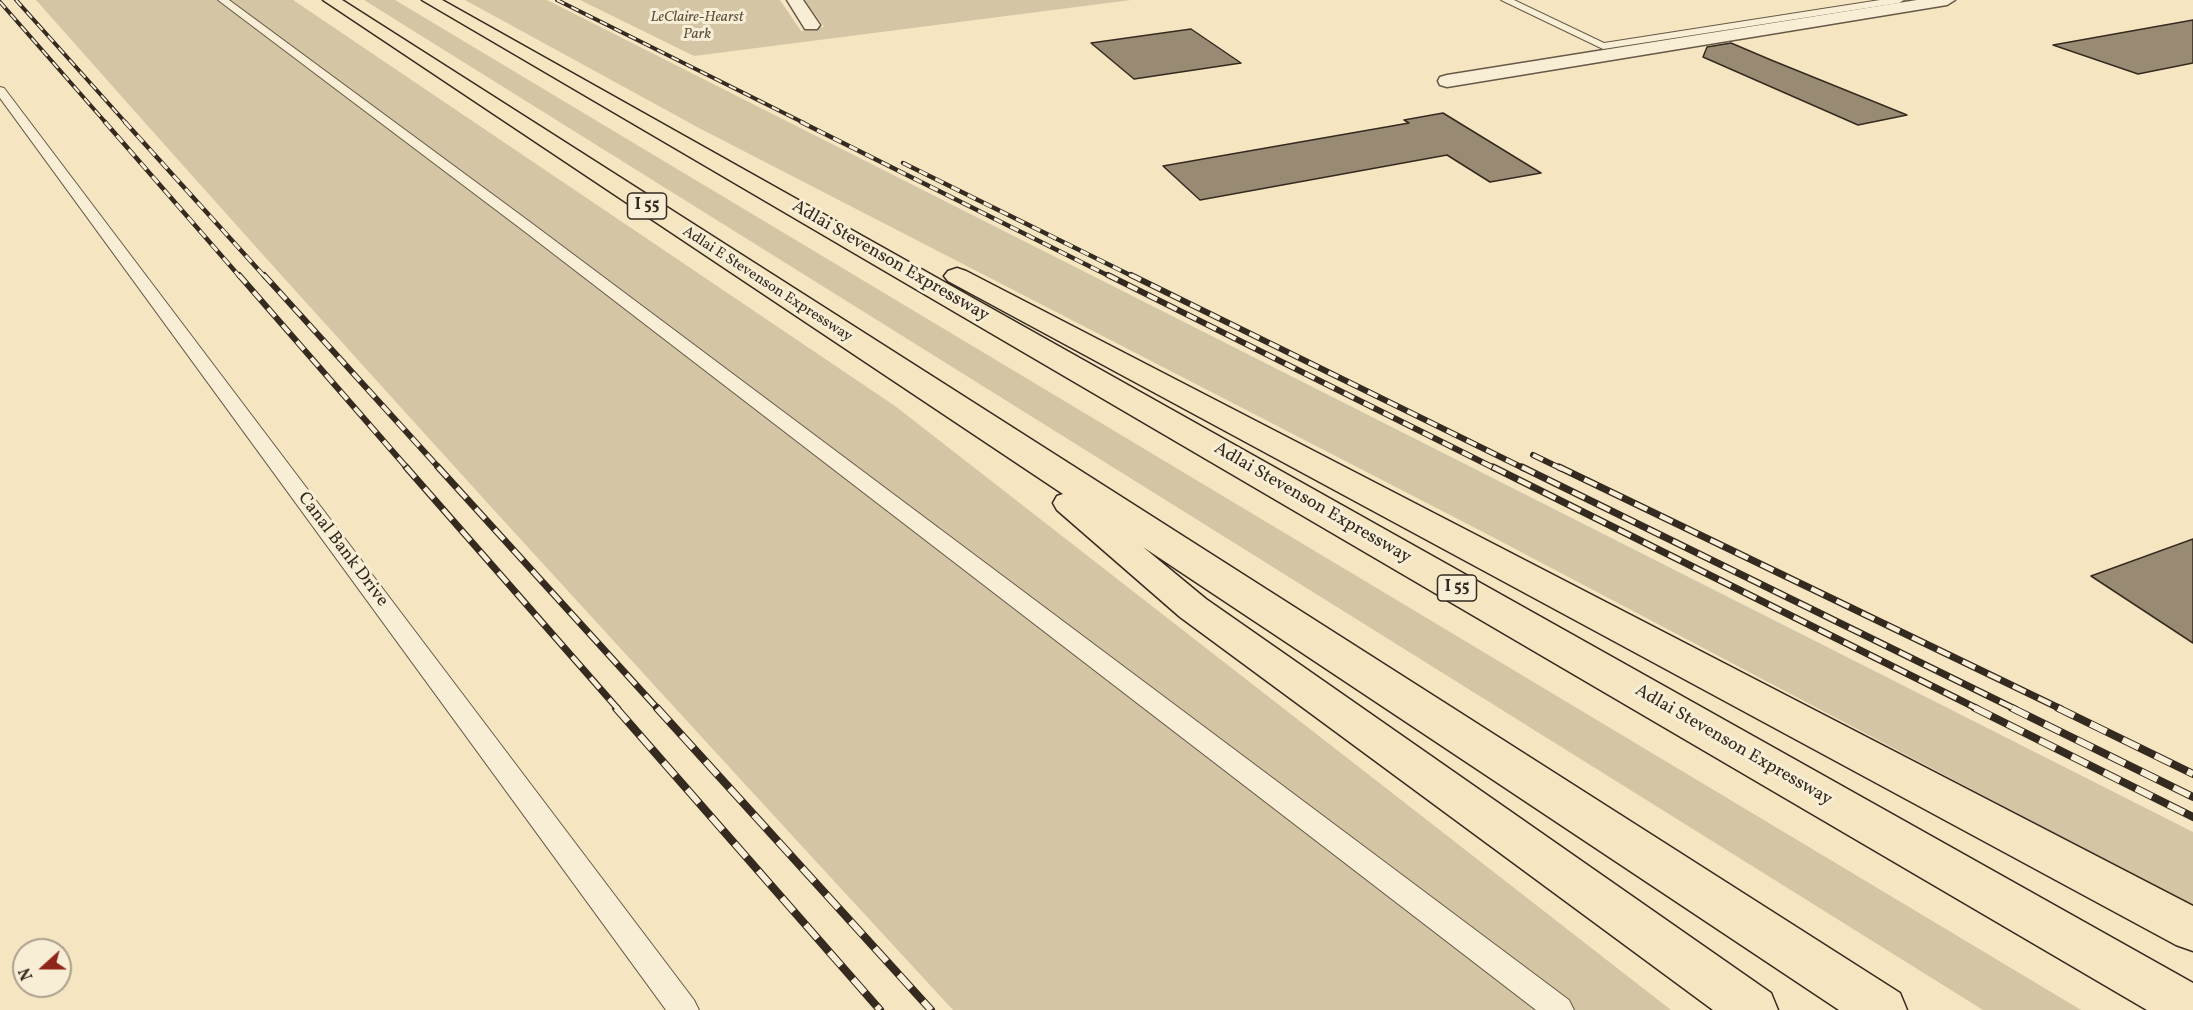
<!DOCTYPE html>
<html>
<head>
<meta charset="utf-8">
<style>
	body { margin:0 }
	#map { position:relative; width:2193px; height:1010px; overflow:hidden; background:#f5e5c0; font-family:Vollkorn,serif }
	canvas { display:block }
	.north { position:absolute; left:12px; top:938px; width:60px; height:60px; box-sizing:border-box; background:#f8eed6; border:2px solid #aaa08d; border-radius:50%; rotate:249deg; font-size:16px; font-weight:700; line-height:24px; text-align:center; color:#352a1f }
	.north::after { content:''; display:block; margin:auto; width:21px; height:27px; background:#8f2418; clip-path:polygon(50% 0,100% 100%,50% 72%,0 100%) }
</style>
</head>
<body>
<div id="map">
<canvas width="2193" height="1010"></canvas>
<div class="north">N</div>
</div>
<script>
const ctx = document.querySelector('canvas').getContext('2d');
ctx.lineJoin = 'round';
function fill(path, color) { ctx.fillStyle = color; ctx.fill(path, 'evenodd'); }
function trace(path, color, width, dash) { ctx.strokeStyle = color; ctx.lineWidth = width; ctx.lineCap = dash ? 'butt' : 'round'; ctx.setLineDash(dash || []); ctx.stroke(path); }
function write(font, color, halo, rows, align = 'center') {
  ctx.font = font + ' Vollkorn,serif'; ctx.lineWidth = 6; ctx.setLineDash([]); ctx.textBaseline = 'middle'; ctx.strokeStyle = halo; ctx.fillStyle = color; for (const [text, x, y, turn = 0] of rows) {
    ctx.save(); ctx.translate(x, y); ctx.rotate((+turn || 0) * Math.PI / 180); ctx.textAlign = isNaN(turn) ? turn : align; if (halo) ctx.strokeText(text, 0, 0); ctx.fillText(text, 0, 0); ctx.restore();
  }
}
fill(new Path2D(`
	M 36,0 L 293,0 L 895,406 L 1671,1010 L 953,1010 C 645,676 337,341 36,0 Z
	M 364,0 L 395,0 L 2081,1010 L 1983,1010 Z
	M 465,0 L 547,0 L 2193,832 L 2193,906 L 1485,533 L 699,128 Z
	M 580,0 L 780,0 L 801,31 L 824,27 L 805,0 L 1131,0 L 694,56 Z`), '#d4c5a5');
const building = new Path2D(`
	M 2193,20 L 2193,63 L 2138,74 L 2053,45 Z
	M 1191,29 L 1241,63 L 1134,79 L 1091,43 Z
	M 1731,43 L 1771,60 L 1907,115 L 1858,125 L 1703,57 L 1707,47 Z
	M 1443,113 L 1541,173 L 1490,182 L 1447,155 L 1200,200 L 1163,166 L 1409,123 L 1404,120 Z
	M 2193,539 L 2193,643 L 2091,576 Z`);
fill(building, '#998b73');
trace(building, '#352a1f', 1.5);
const lane = new Path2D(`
	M 218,0 L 229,0 L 530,222 L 1569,1000 L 1574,1010 L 1536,1010 L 520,228 Z
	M 1501,0 L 1514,0 L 1604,43 L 1880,0 L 1904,0 L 1899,3 L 1603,49 Z
	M 0,87 L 4,88 L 694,1000 L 699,1010 L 666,1010 L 0,98 Z`);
const street = new Path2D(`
	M 787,0 L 803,0 L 820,25 L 817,29 L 805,29 Z
	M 1917,0 L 1955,0 L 1947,5 L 1447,87 L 1440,85 L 1438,81 L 1440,77 L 1447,75 Z`);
const highway = new Path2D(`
	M 323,0 L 342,0 L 1900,993 L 1907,1010 L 1839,1010 L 1143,547 L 1206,599 L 1771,993 L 1778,1010 L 1713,1010 L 1180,617 L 1057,510 L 1053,503 L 1057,496 L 1063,494 Z
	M 422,0 L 442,0 L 2193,983 L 2193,1010 L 2147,1010 Z
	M 957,268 L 966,271 L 2193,906 L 2193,951 L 2176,945 L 948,281 L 944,276 L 948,271 Z`);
trace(lane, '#655947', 2);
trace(street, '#655947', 3);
trace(highway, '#352a1f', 3);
fill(lane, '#f8eed6');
fill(street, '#f8eed6');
fill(highway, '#f5e5c0');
const railFar4 = new Path2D(`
	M 16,0 L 126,123
	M 557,0 L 804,123
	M 0,2 L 106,123`);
const railFar3 = new Path2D(`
	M 105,122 L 240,277
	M 125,122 L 265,277
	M 801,122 L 1111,277
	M 903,163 L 1134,277`);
const railFar2 = new Path2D(`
	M 239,275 L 408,469
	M 264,275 L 440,469
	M 1108,275 L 1496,469
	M 1131,275 L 1525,469
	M 1533,455 L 1562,469`);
const railFar1 = new Path2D(`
	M 406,467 L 618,709
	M 438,467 L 658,709
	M 1493,467 L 1978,709
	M 1522,467 L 2015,709
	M 1559,467 L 2061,709`);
const rail = new Path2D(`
	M 616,708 L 880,1010
	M 657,708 L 931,1010
	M 1975,708 L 2193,817
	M 2012,708 L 2193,797
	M 2058,708 L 2193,774`);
trace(railFar4, '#352a1f', 4);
trace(railFar3, '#352a1f', 4.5);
trace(railFar2, '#352a1f', 6);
trace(railFar1, '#352a1f', 7);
trace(rail, '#352a1f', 8);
trace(railFar4, '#f8eed6', 2, [8]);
trace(railFar3, '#f8eed6', 3, [9]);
trace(railFar2, '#f8eed6', 4, [11]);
trace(railFar1, '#f8eed6', 4.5, [14]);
trace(rail, '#f8eed6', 6, [18]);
write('italic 15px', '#5d5140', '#f8eed6', [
	["LeClaire-Hearst",697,18],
	["Park",697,35]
]);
write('15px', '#352a1f', '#f8eed6', [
	["Adlai E Stevenson Expressway",767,285,33]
]);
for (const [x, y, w] of [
	[647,206,39],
	[1457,588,39]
]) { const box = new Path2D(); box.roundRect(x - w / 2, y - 13, w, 26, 4.5); ctx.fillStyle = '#f8eed6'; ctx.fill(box); trace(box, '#352a1f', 1.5); }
write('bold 16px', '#352a1f', null, [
	["I 55",647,206],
	["I 55",1457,588]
]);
write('18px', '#352a1f', '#f8eed6', [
	["Adlai Stevenson Expressway",890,262,30],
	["Adlai Stevenson Expressway",1312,504,30],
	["Canal Bank Drive",342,550,53],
	["Adlai Stevenson Expressway",1733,746,30]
]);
</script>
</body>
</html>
